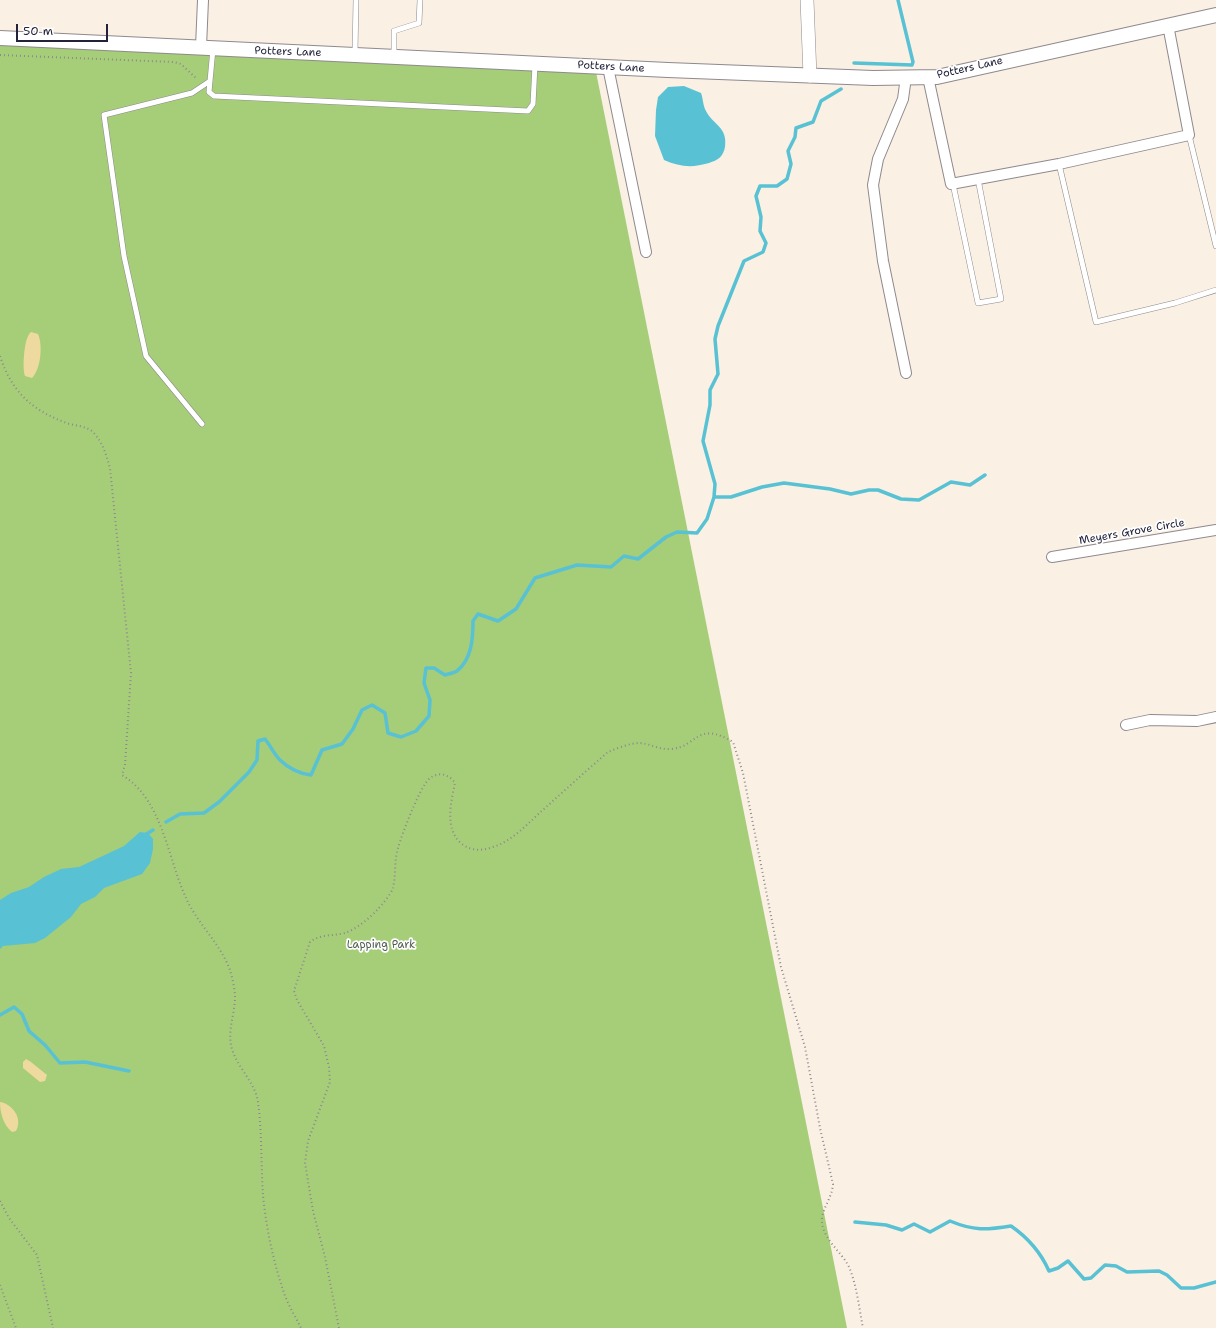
<!DOCTYPE html>
<html>
<head>
<meta charset="utf-8">
<style>
	body { margin:0 }
	#map { position:relative; width:1216px; height:1328px; overflow:hidden; background:#faf0e3; font-family:"Shantell Sans",sans-serif }
	canvas { display:block }
	.scale { position:absolute; left:16px; top:24px; width:92px; height:18px; box-sizing:border-box; border:2px solid #22223b; border-top:0; padding-left:5px; font-size:12px; line-height:14px; white-space:nowrap; color:#22223b; -webkit-text-stroke:3px #fff; paint-order:stroke }
</style>
</head>
<body>
<div id="map">
<canvas width="1216" height="1328"></canvas>
<div class="scale">50 m</div>
</div>
<script>
const ctx = document.querySelector('canvas').getContext('2d');
ctx.lineJoin = 'round';
function fill(path, color) { ctx.fillStyle = color; ctx.fill(path, 'evenodd'); }
function trace(path, color, width, dash) { ctx.strokeStyle = color; ctx.lineWidth = width; ctx.lineCap = dash ? 'butt' : 'round'; ctx.setLineDash(dash || []); ctx.stroke(path); }
function write(font, color, halo, rows, align = 'center') {
  ctx.font = font + ' "Shantell Sans",sans-serif'; ctx.lineWidth = 3.5; ctx.setLineDash([]); ctx.textBaseline = 'middle'; ctx.strokeStyle = halo; ctx.fillStyle = color; for (const [text, x, y, turn = 0] of rows) {
    ctx.save(); ctx.translate(x, y); ctx.rotate((+turn || 0) * Math.PI / 180); ctx.textAlign = isNaN(turn) ? turn : align; if (halo) ctx.strokeText(text, 0, 0); ctx.fillText(text, 0, 0); ctx.restore();
  }
}
fill(new Path2D(`
	M 0,44 L 595,67 L 847,1328 L 0,1328 Z`), '#a6cd78');
fill(new Path2D(`
	M 31,332 L 38,334 C 43,345 41,369 32,378 L 25,376 C 22,368 24,337 31,332 Z
	M 26,1059 L 31,1062 L 47,1075 L 45,1081 L 40,1082 L 23,1068 L 23,1062 Z
	M 0,1102 C 13,1104 23,1119 16,1131 L 12,1132 C 3,1125 0,1112 0,1102 Z`), '#eeda9e');
fill(new Path2D(`
	M 684,86 L 701,93 C 703,98 703,106 706,111 C 713,125 728,127 725,147 C 723,157 718,160 709,163 C 692,168 680,167 664,160 L 655,136 L 656,110 L 658,97 L 668,87 Z
	M 140,832 L 148,833 L 153,839 L 153,849 L 150,863 L 142,874 L 104,888 L 95,897 L 81,904 L 71,917 L 45,938 L 35,943 L 3,946 L 0,949 L 0,900 L 11,893 L 29,887 L 44,877 L 61,869 L 79,867 L 124,846 Z`), '#58c2d4');
trace(new Path2D(`
	M 854,63 L 912,65 L 913,62 L 898,0
	M 714,497 L 731,497 L 762,487 L 784,483 L 830,489 L 851,494 L 869,490 L 878,490 L 901,499 L 919,500 L 951,482 L 970,485 L 985,475
	M 166,822 L 180,814 L 204,813 L 219,802 L 249,772 L 257,760 L 258,741 L 265,739 C 270,745 274,754 280,760 C 288,768 300,774 311,775 L 322,750 L 342,744 L 353,729 L 362,710 L 372,705 L 385,713 L 388,733 L 401,737 L 416,731 L 429,716 L 430,700 L 424,683 L 426,668 L 434,668 L 445,675 C 448,674 454,673 457,671 C 472,659 473,638 473,621 L 478,614 L 498,621 L 516,609 L 535,578 L 577,565 L 611,567 L 624,556 L 638,559 L 666,537 L 677,532 L 697,533 L 707,519 L 714,497 L 715,484 L 703,441 L 710,405 L 710,390 L 718,374 L 715,339 L 718,326 L 744,261 L 763,252 L 766,243 L 760,231 L 761,217 L 756,196 L 760,186 L 777,186 L 787,179 L 791,164 L 788,151 L 795,137 L 796,128 L 813,122 L 821,101 L 841,89
	M 145,835 L 153,830
	M 0,1015 L 14,1007 L 22,1014 L 29,1031 L 45,1045 L 60,1063 L 85,1062 L 129,1071
	M 855,1222 L 886,1225 L 902,1230 L 914,1224 L 930,1232 L 950,1221 C 974,1231 986,1230 1011,1226 C 1027,1237 1041,1253 1049,1271 L 1058,1268 L 1068,1261 L 1084,1279 L 1091,1278 L 1105,1265 L 1116,1266 L 1127,1272 L 1159,1271 L 1167,1275 L 1181,1288 L 1194,1288 L 1216,1282`), '#58c2d4', 3.5);
const service = new Path2D(`
	M 355,53 L 356,0
	M 394,55 L 394,31 L 419,23 L 420,0
	M 210,81 L 209,92 L 214,96 L 528,111 L 533,104 L 535,65
	M 1189,135 L 1216,246
	M 1059,164 L 1096,322 L 1175,303 L 1216,290
	M 953,184 L 978,303 L 1001,299 L 978,179
	M 202,424 L 146,356 L 124,256 L 104,115 L 192,93 L 210,81 L 213,49`);
const minor = new Path2D(`
	M 201,47 L 203,0
	M 608,67 L 646,252
	M 906,77 L 903,99 L 878,159 L 873,185 L 883,261 L 906,373
	M 928,77 L 951,184 L 1059,164 L 1189,135 L 1168,25
	M 1052,557 L 1216,530
	M 1126,725 L 1150,720 L 1197,721 L 1216,717`);
const tertiary = new Path2D(`
	M 807,0 L 810,76`);
const secondary = new Path2D(`
	M 0,38 L 668,70 L 873,78 L 937,77 L 1216,15`);
trace(service, '#8e898f', 6);
trace(minor, '#8e898f', 12);
trace(tertiary, '#8e898f', 14);
trace(secondary, '#8e898f', 16);
trace(new Path2D(`
	M 0,55 L 174,62 L 181,64 L 197,79
	M 0,356 C 11,390 30,409 64,422 C 73,426 85,425 93,432 C 103,443 106,454 110,468 L 131,673 L 125,765 L 122,775 C 163,800 167,857 186,898 C 197,923 220,943 230,970 C 232,977 235,989 235,997 C 235,1013 228,1028 231,1045 C 235,1066 255,1081 258,1102 C 262,1132 261,1165 263,1195 C 266,1227 273,1260 283,1290 C 287,1303 295,1316 301,1328
	M 0,1201 L 9,1218 L 37,1255 L 53,1328
	M 0,1285 L 16,1328
	M 339,1328 L 325,1257 L 313,1211 L 305,1163 L 308,1141 L 330,1082 L 329,1067 L 324,1046 L 297,1000 L 294,991 L 310,942 C 320,934 333,936 345,933 C 356,929 369,919 377,910 C 382,905 391,894 393,888 C 396,876 394,861 398,848 C 402,834 420,787 429,779 C 438,771 449,774 455,783 C 451,802 444,830 462,844 C 471,851 482,851 493,847 C 513,841 529,822 544,809 C 565,790 586,771 608,752 C 618,748 630,743 640,743 C 651,744 660,750 671,749 C 698,747 696,720 733,742 L 743,773 L 781,967 L 805,1047 L 820,1128 L 833,1184 C 832,1198 823,1207 822,1219 C 821,1238 842,1252 849,1267 C 857,1286 859,1308 863,1328`), '#8e898f', 2, [1, 3]);
trace(service, '#fff', 5);
trace(minor, '#fff', 10);
trace(tertiary, '#fff', 13);
trace(secondary, '#fff', 14);
write('11px', '#22223b', '#fff', [
	["Potters Lane",288,52,2],
	["Potters Lane",611,67,3],
	["Potters Lane",970,68,-13],
	["Meyers Grove Circle",1132,532,-10]
]);
write('11px', '#505e50', '#fff', [
	["Lapping Park",381,945]
]);
</script>
</body>
</html>
